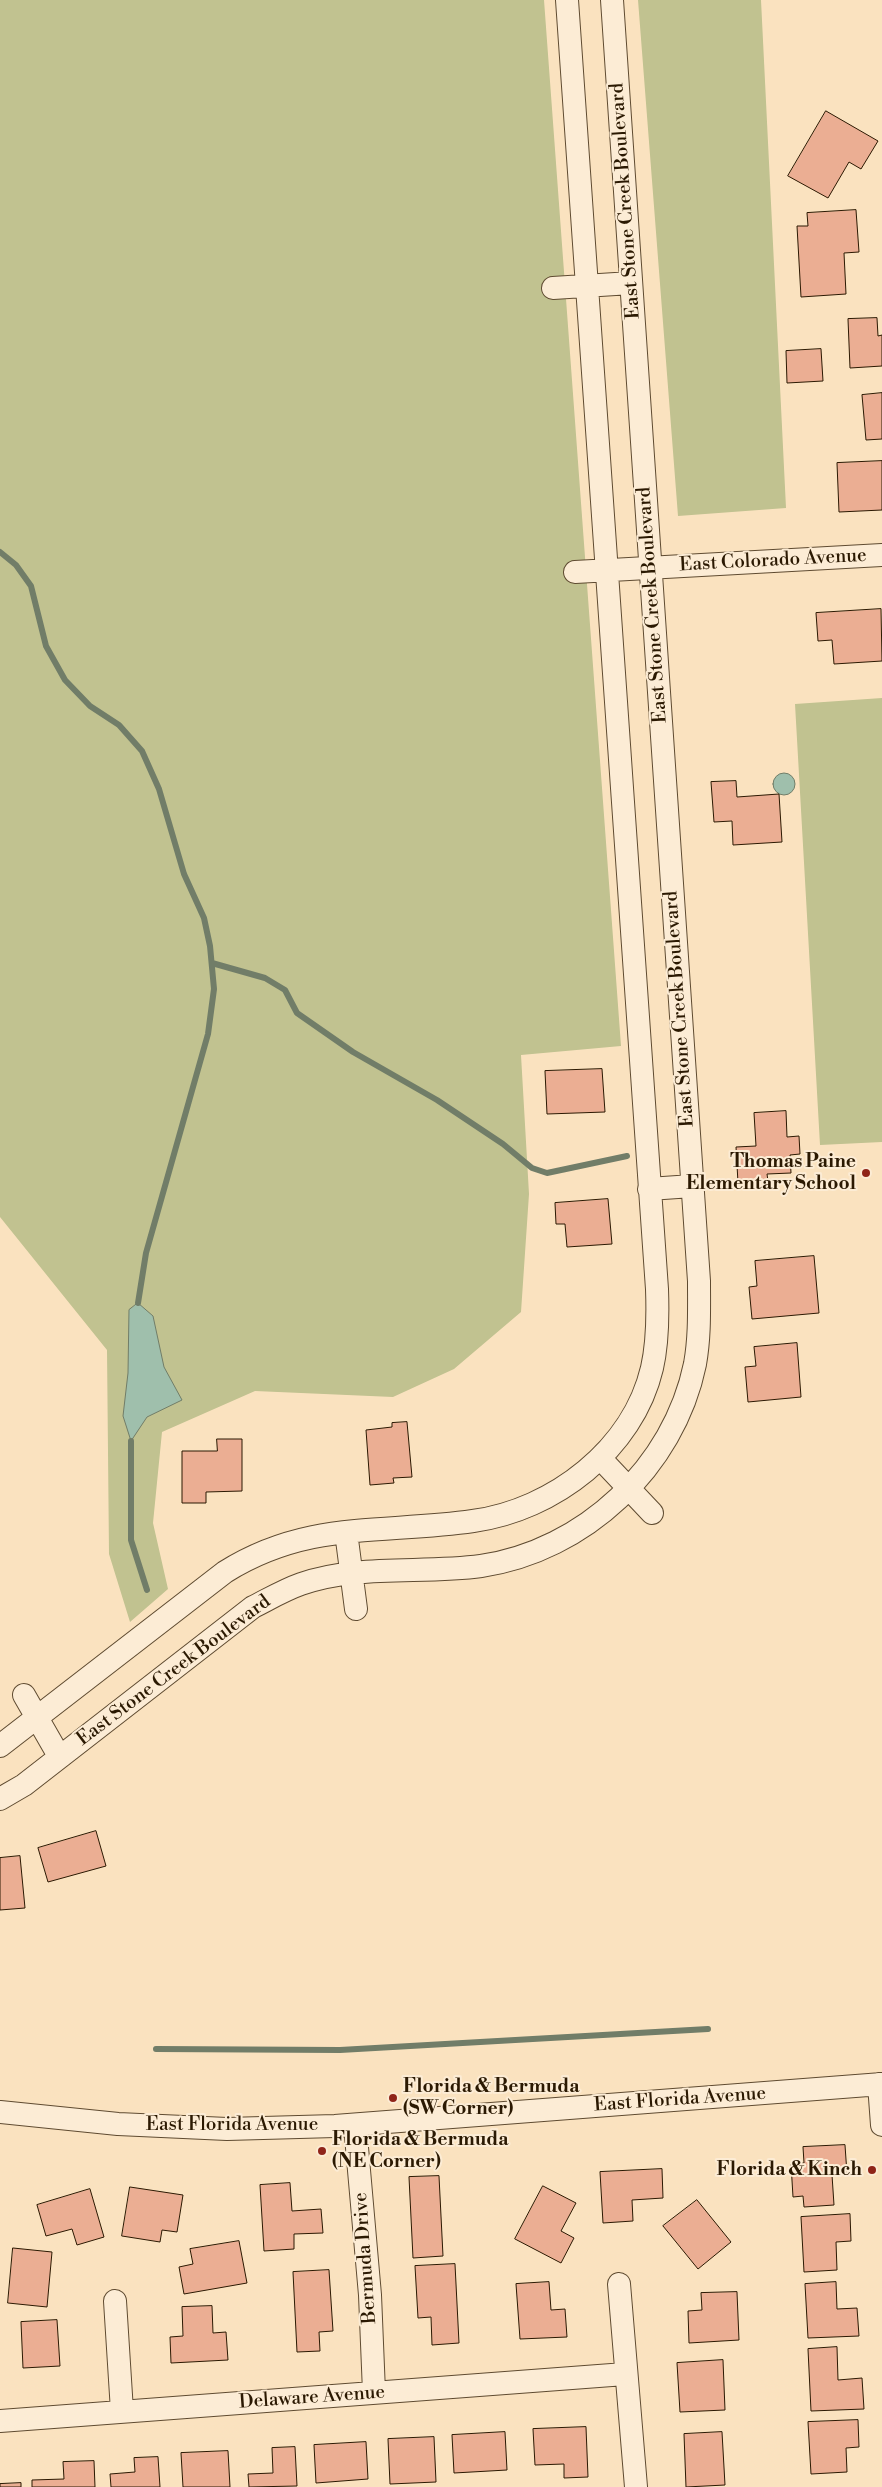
<!DOCTYPE html>
<html>
<head>
<meta charset="utf-8">
<style>
	body { margin:0 }
	canvas { display:block; background:#fae2bf }
</style>
</head>
<body>
<canvas width="882" height="2487"></canvas>
<script>
const ctx = document.querySelector('canvas').getContext('2d');
ctx.lineJoin = 'round';
function fill(path, color) { ctx.fillStyle = color; ctx.fill(path, 'evenodd'); }
function trace(path, color, width, dash) { ctx.strokeStyle = color; ctx.lineWidth = width; ctx.lineCap = dash ? 'butt' : 'round'; ctx.setLineDash(dash || []); ctx.stroke(path); }
function write(font, color, halo, rows, align = 'center') {
  ctx.font = font + ' "Libre Bodoni",serif'; ctx.lineWidth = 4; ctx.setLineDash([]); ctx.textBaseline = 'middle'; ctx.strokeStyle = halo; ctx.fillStyle = color; for (const [text, x, y, turn = 0] of rows) {
    ctx.save(); ctx.translate(x, y); ctx.rotate((+turn || 0) * Math.PI / 180); ctx.textAlign = isNaN(turn) ? turn : align; if (halo) ctx.strokeText(text, 0, 0); ctx.fillText(text, 0, 0); ctx.restore();
  }
}
fill(new Path2D(`
	M 0,0 L 544,0 L 621,1046 L 521,1055 L 529,1194 L 521,1312 L 454,1369 L 393,1397 L 255,1391 L 162,1432 L 153,1523 L 168,1589 L 130,1622 L 109,1554 L 107,1350 L 0,1217 Z
	M 638,0 L 761,0 L 786,508 L 678,516 Z
	M 882,698 L 882,1142 L 820,1145 L 795,704 Z`), '#c1c290');
const water = new Path2D(`
	M773 784a11 11 0 1 1 22 0a11 11 0 1 1-22 0Z
	M 138,1303 L 153,1316 L 164,1367 L 182,1400 L 147,1417 L 131,1441 L 123,1416 L 128,1373 L 129,1310 Z`);
fill(water, '#9fbfac');
trace(water, '#717d68', 1);
trace(new Path2D(`
	M 0,552 L 16,565 L 31,586 L 46,646 L 65,680 L 90,706 L 119,725 L 142,751 L 159,789 L 184,874 L 204,918 L 210,946 L 214,989 L 208,1034 L 146,1253 L 138,1303
	M 212,963 L 265,978 L 285,990 L 297,1013 L 353,1052 L 437,1100 L 503,1144 L 532,1168 L 547,1173 L 627,1156
	M 131,1441 L 131,1540 L 147,1590
	M 156,2049 L 340,2050 L 708,2029`), '#717d68', 6);
const building = new Path2D(`
	M 826,111 L 878,141 L 861,169 L 849,162 L 828,198 L 788,176 Z
	M 856,210 L 859,252 L 844,253 L 846,294 L 801,297 L 797,226 L 808,226 L 807,213 Z
	M 877,318 L 878,336 L 882,335 L 882,366 L 850,368 L 848,319 Z
	M 821,349 L 823,381 L 787,383 L 786,351 Z
	M 882,393 L 882,439 L 866,440 L 862,395 Z
	M 882,461 L 882,510 L 839,512 L 837,463 Z
	M 881,609 L 882,661 L 834,664 L 832,640 L 818,641 L 816,613 Z
	M 736,781 L 737,797 L 779,794 L 782,842 L 733,845 L 732,821 L 714,822 L 711,782 Z
	M 602,1069 L 605,1112 L 547,1114 L 545,1071 Z
	M 786,1111 L 787,1137 L 799,1136 L 800,1154 L 790,1155 L 791,1173 L 767,1174 L 768,1181 L 738,1183 L 736,1147 L 756,1146 L 754,1113 Z
	M 608,1199 L 612,1244 L 567,1247 L 565,1224 L 556,1224 L 555,1203 Z
	M 814,1256 L 819,1313 L 752,1319 L 749,1287 L 757,1286 L 755,1261 Z
	M 797,1343 L 801,1397 L 748,1402 L 745,1367 L 756,1366 L 754,1347 Z
	M 407,1422 L 412,1477 L 393,1478 L 394,1483 L 370,1485 L 366,1430 L 392,1427 L 392,1423 Z
	M 217,1439 L 242,1439 L 242,1491 L 206,1492 L 206,1503 L 182,1503 L 182,1451 L 217,1451 Z
	M 96,1831 L 106,1866 L 48,1882 L 38,1848 Z
	M 20,1856 L 25,1908 L 0,1910 L 0,1858 Z
	M 845,2145 L 847,2174 L 832,2175 L 834,2205 L 804,2207 L 803,2196 L 793,2197 L 791,2164 L 804,2163 L 803,2147 Z
	M 662,2169 L 663,2198 L 632,2200 L 633,2221 L 603,2223 L 600,2172 Z
	M 439,2176 L 443,2256 L 413,2258 L 409,2177 Z
	M 290,2183 L 292,2211 L 321,2209 L 323,2233 L 294,2234 L 294,2249 L 264,2251 L 260,2185 Z
	M 543,2186 L 576,2203 L 561,2231 L 574,2238 L 561,2263 L 515,2239 Z
	M 130,2187 L 183,2195 L 177,2232 L 162,2230 L 160,2242 L 122,2236 Z
	M 90,2189 L 104,2237 L 77,2245 L 72,2229 L 46,2236 L 37,2205 Z
	M 697,2200 L 731,2242 L 698,2269 L 663,2226 Z
	M 850,2214 L 851,2241 L 836,2242 L 837,2270 L 804,2272 L 801,2217 Z
	M 239,2241 L 247,2283 L 184,2294 L 179,2267 L 193,2264 L 190,2249 Z
	M 13,2248 L 52,2252 L 47,2307 L 8,2303 Z
	M 455,2264 L 459,2343 L 432,2345 L 431,2317 L 418,2318 L 415,2266 Z
	M 329,2270 L 333,2331 L 319,2332 L 320,2351 L 297,2352 L 293,2272 Z
	M 549,2282 L 551,2310 L 565,2309 L 567,2337 L 520,2339 L 516,2284 Z
	M 836,2282 L 837,2309 L 857,2308 L 859,2336 L 808,2338 L 805,2284 Z
	M 737,2292 L 739,2340 L 689,2343 L 688,2311 L 702,2310 L 701,2293 Z
	M 212,2306 L 213,2333 L 226,2332 L 228,2360 L 171,2363 L 170,2337 L 183,2336 L 182,2307 Z
	M 57,2320 L 60,2366 L 23,2368 L 21,2322 Z
	M 837,2347 L 838,2380 L 862,2378 L 864,2409 L 811,2411 L 808,2349 Z
	M 723,2360 L 725,2410 L 680,2412 L 677,2363 Z
	M 858,2420 L 859,2447 L 846,2448 L 847,2472 L 811,2474 L 808,2422 Z
	M 586,2427 L 588,2477 L 564,2478 L 564,2464 L 535,2465 L 533,2429 Z
	M 505,2432 L 507,2470 L 454,2473 L 452,2435 Z
	M 722,2432 L 725,2485 L 686,2487 L 684,2434 Z
	M 434,2437 L 436,2482 L 390,2484 L 388,2439 Z
	M 366,2442 L 368,2479 L 316,2483 L 314,2445 Z
	M 295,2447 L 297,2486 L 249,2487 L 248,2474 L 273,2473 L 272,2448 Z
	M 228,2451 L 230,2487 L 183,2487 L 181,2453 Z
	M 158,2457 L 160,2487 L 111,2487 L 110,2474 L 135,2472 L 134,2458 Z
	M 94,2461 L 95,2487 L 32,2487 L 32,2480 L 64,2479 L 63,2462 Z
	M 21,2483 L 21,2487 L 0,2487 L 0,2484 Z`);
fill(building, '#ebae93');
trace(building, '#2b1902', 1);
const minor = new Path2D(`
	M 553,288 L 631,283
	M 575,572 L 882,555
	M 649,1189 L 692,1186
	M 600,1458 L 652,1513
	M 346,1532 L 356,1609
	M 24,1695 L 59,1756
	M 0,1746 L 225,1572 C 308,1520 383,1534 473,1521 C 554,1510 633,1449 652,1368 C 658,1342 658,1316 657,1289 L 567,0
	M 0,1799 L 24,1785 L 253,1607 C 269,1599 284,1590 301,1584 C 358,1564 422,1574 481,1566 C 584,1551 674,1467 695,1364 C 700,1336 699,1309 699,1281 L 612,0
	M 879,2084 L 882,2125
	M 0,2112 L 118,2124 L 227,2129 L 335,2126 L 882,2084
	M 355,2125 L 370,2295 L 374,2392
	M 619,2284 L 636,2487
	M 115,2301 L 122,2411
	M 0,2421 L 625,2374`);
trace(minor, '#5f4b31', 24);
trace(minor, '#fcecd5', 22);
for (const [x, y, r, color] of [
	[866,1173,5,"#8f2418"],
	[393,2098,5,"#8f2418"],
	[322,2151,5,"#8f2418"],
	[872,2170,5,"#8f2418"]
]) { const dot = new Path2D(); dot.arc(x, y, r, 0, 2 * Math.PI); ctx.fillStyle = color; ctx.fill(dot); trace(dot, '#fcecd5', 2); }
write('19px', '#2b1902', '#fcecd5', [
	["East Stone Creek Boulevard",626,201,-94],
	["East Colorado Avenue",773,561,-3],
	["East Stone Creek Boulevard",653,605,-94],
	["East Stone Creek Boulevard",680,1009,-94],
	["East Stone Creek Boulevard",174,1671,-37],
	["East Florida Avenue",680,2100,-4],
	["East Florida Avenue",232,2125],
	["Bermuda Drive",366,2258,-94],
	["Delaware Avenue",312,2398,-4]
]);
write('bold 19px', '#2b1902', '#fcecd5', [
	["Thomas Paine",856,1162],
	["Elementary School",856,1184],
	["Florida & Bermuda",403,2087,"left"],
	["(SW Corner)",403,2109,"left"],
	["Florida & Bermuda",332,2140,"left"],
	["(NE Corner)",332,2162,"left"],
	["Florida & Kinch",862,2170]
], 'right');
</script>
</body>
</html>
